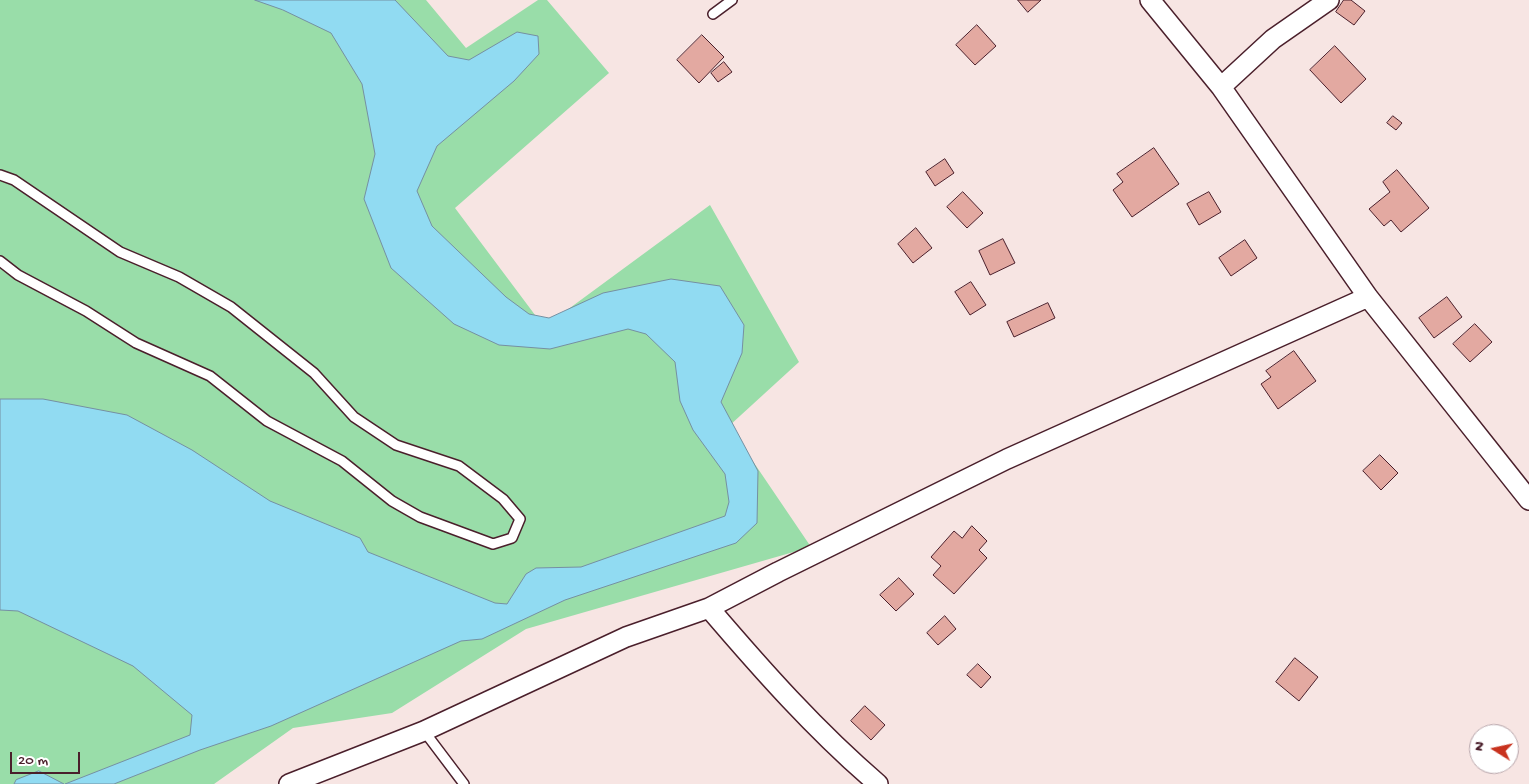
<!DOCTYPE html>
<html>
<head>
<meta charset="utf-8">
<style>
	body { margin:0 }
	#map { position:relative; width:1529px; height:784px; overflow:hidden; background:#f7e5e3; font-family:"Gochi Hand",sans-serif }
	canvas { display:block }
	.north { position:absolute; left:1469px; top:724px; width:50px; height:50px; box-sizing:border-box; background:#fff; border:1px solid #b7a5aa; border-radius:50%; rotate:280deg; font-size:14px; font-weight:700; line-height:20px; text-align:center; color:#4a1f2b }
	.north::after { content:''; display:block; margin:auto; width:18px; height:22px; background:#c8321e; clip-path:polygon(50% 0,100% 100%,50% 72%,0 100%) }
	.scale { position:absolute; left:10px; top:752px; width:70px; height:22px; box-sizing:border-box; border:2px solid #4a1f2b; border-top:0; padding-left:6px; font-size:15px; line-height:18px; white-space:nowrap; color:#4a1f2b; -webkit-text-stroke:4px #fff; paint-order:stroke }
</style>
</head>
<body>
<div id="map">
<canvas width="1529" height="784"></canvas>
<div class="north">N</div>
<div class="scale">20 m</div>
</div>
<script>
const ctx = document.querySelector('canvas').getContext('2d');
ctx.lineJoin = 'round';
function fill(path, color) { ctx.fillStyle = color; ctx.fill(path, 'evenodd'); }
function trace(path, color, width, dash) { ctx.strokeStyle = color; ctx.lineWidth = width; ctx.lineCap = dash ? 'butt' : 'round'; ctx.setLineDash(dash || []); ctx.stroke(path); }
fill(new Path2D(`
	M 0,0 L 426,0 L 466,48 L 538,0 L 547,0 L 609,73 L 455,208 L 544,327 L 710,205 L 799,362 L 729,426 L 811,547 L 526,629 L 392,713 L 293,728 L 214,784 L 0,784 Z`), '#99dda9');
const water = new Path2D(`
	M 255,0 L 395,0 L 448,56 L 469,60 L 517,32 L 538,36 L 539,54 L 514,81 L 437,146 L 417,191 L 432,226 L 506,297 L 529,314 L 549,318 L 603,293 L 671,279 L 720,286 L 744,325 L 742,353 L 721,402 L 758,471 L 757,523 L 736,543 L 565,600 L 482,639 L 461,641 L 271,726 L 200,750 L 114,784 L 65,784 L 190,735 L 192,715 L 133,666 L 18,611 L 0,610 L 0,399 L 43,399 L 127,415 L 192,450 L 270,501 L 360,538 L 368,552 L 495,603 L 507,604 L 526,574 L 536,568 L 581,567 L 725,516 L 729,502 L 725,474 L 693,430 L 680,401 L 675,362 L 646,334 L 628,329 L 550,349 L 499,345 L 454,324 L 391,268 L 364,199 L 375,154 L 362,84 L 331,33 L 283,10 Z
	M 39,771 L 64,784 L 14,784 L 16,780 Z`);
fill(water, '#91dbf2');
trace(water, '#7590a2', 1);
const building = new Path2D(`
	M 1018,0 L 1041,0 L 1028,12 Z
	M 1344,0 L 1351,0 L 1365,11 L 1354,25 L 1336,12 Z
	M 977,25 L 996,46 L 975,65 L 956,45 Z
	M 702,35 L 724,57 L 699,83 L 677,60 Z
	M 1335,46 L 1366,79 L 1341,103 L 1310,70 Z
	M 724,62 L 732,72 L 718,82 L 711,73 Z
	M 1393,116 L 1402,123 L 1396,130 L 1387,123 Z
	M 1154,148 L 1179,184 L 1132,217 L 1113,190 L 1123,182 L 1117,174 Z
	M 945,159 L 954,173 L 935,186 L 926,172 Z
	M 1397,170 L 1429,208 L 1401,232 L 1391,220 L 1384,226 L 1369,209 L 1390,192 L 1383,182 Z
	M 963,192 L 983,213 L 967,228 L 947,207 Z
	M 1209,192 L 1221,212 L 1199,225 L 1187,204 Z
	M 916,228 L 932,248 L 913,263 L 898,244 Z
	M 1003,239 L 1015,263 L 990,275 L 979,251 Z
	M 1245,240 L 1257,258 L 1231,276 L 1219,258 Z
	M 971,282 L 986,305 L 970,315 L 955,292 Z
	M 1447,297 L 1462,317 L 1434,338 L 1419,318 Z
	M 1048,303 L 1055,318 L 1014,337 L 1007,322 Z
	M 1475,324 L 1492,342 L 1470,362 L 1453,344 Z
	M 1294,351 L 1316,381 L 1278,409 L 1261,384 L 1271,377 L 1266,371 Z
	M 1380,455 L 1398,473 L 1381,490 L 1363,471 Z
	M 972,526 L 987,541 L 979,550 L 987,558 L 954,594 L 933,575 L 941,566 L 931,557 L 954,531 L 962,538 Z
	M 899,578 L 914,594 L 896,611 L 880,595 Z
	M 945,616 L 956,629 L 938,645 L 927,633 Z
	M 1295,658 L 1318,677 L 1299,701 L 1276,682 Z
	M 978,664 L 991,677 L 981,688 L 967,675 Z
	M 865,706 L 885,725 L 871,740 L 851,721 Z`);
fill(building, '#e3a9a1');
trace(building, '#4a1f2b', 1);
const lane = new Path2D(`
	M 713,14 L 732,0
	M 0,175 L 14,180 L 120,252 L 179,277 L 231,307 L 314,373 L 354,417 L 396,445 L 459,466 L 503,499 L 520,519 L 512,538 L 493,544 L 420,517 L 392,501 L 342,461 L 267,421 L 210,376 L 136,343 L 86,311 L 18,275 L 0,261
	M 424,731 L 464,784`);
const street = new Path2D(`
	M 1150,0 L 1221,87 L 1368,297 L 1529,500
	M 1221,87 L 1273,39 L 1329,0
	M 709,608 C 762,670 816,731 878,784
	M 289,784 L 424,731 L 626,637 L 709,608 L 778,572 L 1007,459 L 1368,297`);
trace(lane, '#4a1f2b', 12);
trace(street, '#4a1f2b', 22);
trace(lane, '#fff', 9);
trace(street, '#fff', 19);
</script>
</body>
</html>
